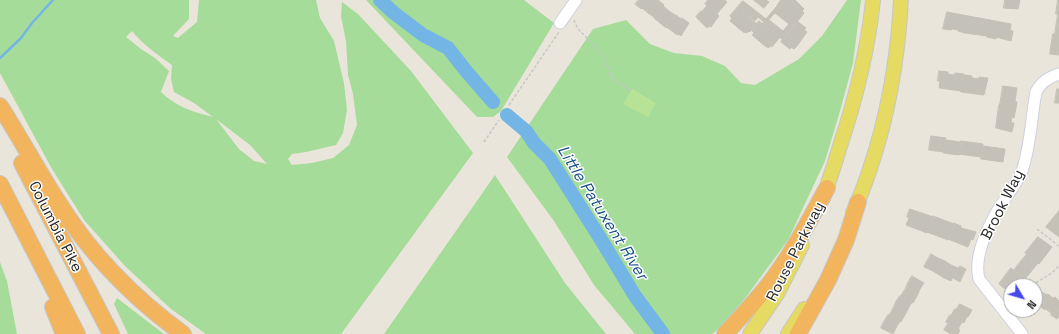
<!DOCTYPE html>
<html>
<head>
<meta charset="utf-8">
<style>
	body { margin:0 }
	#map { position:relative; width:1059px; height:334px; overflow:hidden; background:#e9e5da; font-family:"Space Grotesk",sans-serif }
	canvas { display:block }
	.north { position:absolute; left:1003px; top:278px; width:40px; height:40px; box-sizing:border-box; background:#fff; border:1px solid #a9a9a9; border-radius:50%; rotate:128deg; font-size:11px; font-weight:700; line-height:16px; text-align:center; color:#272727 }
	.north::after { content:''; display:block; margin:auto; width:14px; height:18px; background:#4449ec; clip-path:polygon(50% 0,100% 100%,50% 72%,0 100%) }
</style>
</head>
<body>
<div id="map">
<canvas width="1059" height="334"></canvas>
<div class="north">N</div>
</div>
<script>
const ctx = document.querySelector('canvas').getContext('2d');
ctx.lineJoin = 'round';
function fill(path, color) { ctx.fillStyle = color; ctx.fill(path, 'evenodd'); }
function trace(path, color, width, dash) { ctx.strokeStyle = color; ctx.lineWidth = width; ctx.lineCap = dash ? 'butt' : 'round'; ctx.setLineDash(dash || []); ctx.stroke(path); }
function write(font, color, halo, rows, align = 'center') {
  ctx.font = font + ' "Space Grotesk",sans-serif'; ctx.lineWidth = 3; ctx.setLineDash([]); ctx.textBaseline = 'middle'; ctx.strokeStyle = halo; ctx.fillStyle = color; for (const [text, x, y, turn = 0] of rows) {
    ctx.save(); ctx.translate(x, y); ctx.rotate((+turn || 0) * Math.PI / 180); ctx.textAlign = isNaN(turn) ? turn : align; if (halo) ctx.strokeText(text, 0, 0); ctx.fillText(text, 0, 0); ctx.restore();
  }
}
fill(new Path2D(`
	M 0,0 L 189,0 L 189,19 L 173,36 L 178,38 L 197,22 L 199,0 L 316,0 L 320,18 L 334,41 L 344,83 L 347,110 L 343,133 L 336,145 L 306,152 L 292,154 L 288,159 L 292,165 L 312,163 L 333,158 L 349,145 L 357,125 L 353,94 L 348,75 L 346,41 L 341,16 L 342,2 L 358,14 L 411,71 L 473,153 L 341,334 L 206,334 L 171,309 L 125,266 L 84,220 L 52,169 L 0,73 ZM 132,31 C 143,45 158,55 172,65 L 171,79 L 174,92 L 194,103 L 213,117 C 192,112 177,107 161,92 L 169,71 L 155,58 L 141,49 L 126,37 ZM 216,119 L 250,145 L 267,164 L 254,161 L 239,149 Z
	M 366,0 L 524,0 L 554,23 L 501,111 L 493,117 L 477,117 Z
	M 847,0 L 861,0 L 853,63 L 840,111 L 825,161 L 788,240 L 746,297 L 722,326 L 712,334 L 635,334 L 594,285 L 554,221 L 507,157 L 593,29 L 626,20 L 650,44 L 674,53 L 702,56 L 725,66 L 741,83 L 755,85 L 799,59 L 822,36 Z
	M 495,175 L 565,283 L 606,334 L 384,334 Z
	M 0,262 L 7,281 L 17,334 L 0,334 Z
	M 117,298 L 164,334 L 128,334 L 114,304 Z`), '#a6dc99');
fill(new Path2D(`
	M 632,89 L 656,103 L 648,117 L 623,104 Z`), '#b6e396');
trace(new Path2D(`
	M 0,58 L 21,38 L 32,23 L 53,0`), '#73b5e5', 2.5);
trace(new Path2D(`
	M 380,0 L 394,13 L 423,35 L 448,48 L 466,71 L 493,102
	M 507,115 L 526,131 L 534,143 L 550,159 L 600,238 L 635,296 L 663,334`), '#73b5e5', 14);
const building = new Path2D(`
	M 639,0 L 648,0 L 641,9 L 635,4 Z
	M 648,0 L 658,0 L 648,13 L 642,8 Z
	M 658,0 L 664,5 L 654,17 L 648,13 Z
	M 708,0 L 712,0 L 722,8 L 717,14 L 705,4 Z
	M 712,0 L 725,0 L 727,2 L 722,8 Z
	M 754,0 L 766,0 L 769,2 L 764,8 Z
	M 781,0 L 795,0 L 804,9 L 802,11 L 804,13 L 797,22 L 777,6 Z
	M 1005,0 L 1020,0 L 1018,9 L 1004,8 Z
	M 1058,0 L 1059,0 L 1059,14 L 1056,14 Z
	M 743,1 L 766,19 L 777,6 L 797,22 L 783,40 L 762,24 L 764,22 L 758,17 L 755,21 L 737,8 ZM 775,13 L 789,24 L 783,31 L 769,20 Z
	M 663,6 L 669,11 L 660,23 L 654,18 Z
	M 707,6 L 719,16 L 715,21 L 702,12 Z
	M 737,8 L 757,24 L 750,32 L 749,31 L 747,33 L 743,32 L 730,21 L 732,18 L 730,16 Z
	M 669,11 L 675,15 L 666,28 L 660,23 Z
	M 701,11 L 715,21 L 711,27 L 709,26 L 707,28 L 696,17 Z
	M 947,12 L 968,16 L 965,33 L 958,31 L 958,30 L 952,29 L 951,30 L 943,29 Z
	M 1058,14 L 1059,14 L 1059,35 L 1055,34 Z
	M 676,15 L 681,19 L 672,31 L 666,27 Z
	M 968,16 L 990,20 L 987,36 L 965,33 Z
	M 682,18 L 689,23 L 681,36 L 678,34 L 677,35 L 672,31 Z
	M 990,20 L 1011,24 L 1010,30 L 1013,31 L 1011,41 L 996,37 L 996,39 L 987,37 Z
	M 759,21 L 780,37 L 772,47 L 771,45 L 769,48 L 765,46 L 752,35 L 754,33 L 752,31 Z
	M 797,21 L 806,28 L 804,30 L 807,32 L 797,46 L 794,49 L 791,47 L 790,49 L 781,42 Z
	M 1053,34 L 1059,35 L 1059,55 L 1050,54 Z
	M 939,71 L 948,72 L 948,74 L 954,75 L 955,73 L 964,74 L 961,91 L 939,88 L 940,81 L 938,81 Z
	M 963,75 L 972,76 L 972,78 L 979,79 L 979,77 L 988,78 L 984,95 L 961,92 Z
	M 1003,86 L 1017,88 L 1015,101 L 1017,102 L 1016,108 L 1000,105 Z
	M 1057,89 L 1059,89 L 1059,103 L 1055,103 Z
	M 999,105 L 1016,108 L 1014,118 L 1012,117 L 1011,123 L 1014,123 L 1012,132 L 996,128 Z
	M 931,136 L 938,137 L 936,151 L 929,150 Z
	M 938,137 L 946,138 L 944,152 L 936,151 Z
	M 945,140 L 953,141 L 951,154 L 944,153 Z
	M 953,141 L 960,142 L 959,155 L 951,154 Z
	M 961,141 L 968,142 L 966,155 L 959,154 Z
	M 968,142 L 976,143 L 974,156 L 966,155 Z
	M 976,143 L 983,144 L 981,157 L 974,156 Z
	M 983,146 L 990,147 L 988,160 L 981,159 Z
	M 990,147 L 998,148 L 996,161 L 988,160 Z
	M 998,148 L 1005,149 L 1003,162 L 996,161 Z
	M 910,209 L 933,217 L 927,233 L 906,225 L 909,218 L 907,217 Z
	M 1059,211 L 1059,237 L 1046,227 Z
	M 933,216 L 954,224 L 948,240 L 927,232 Z
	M 954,223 L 961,226 L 961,228 L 976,232 L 973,240 L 971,239 L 968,247 L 948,239 Z
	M 1038,237 L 1052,247 L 1039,264 L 1025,253 Z
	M 931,254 L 938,258 L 931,270 L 924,267 Z
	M 1027,254 L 1038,263 L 1025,279 L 1014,270 Z
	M 938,258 L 945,261 L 938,274 L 931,270 Z
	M 945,261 L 951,265 L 944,278 L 938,274 Z
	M 951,265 L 958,268 L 951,281 L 944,278 Z
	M 960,266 L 966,269 L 960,282 L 953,278 Z
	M 1011,268 L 1025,279 L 1019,286 L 1011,286 L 1011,294 L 999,284 Z
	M 912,276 L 924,283 L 920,289 L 908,283 Z
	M 908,283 L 920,289 L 917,296 L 905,290 Z
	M 905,290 L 917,296 L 913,303 L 901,296 Z
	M 1040,291 L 1047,295 L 1038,307 L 1035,305 L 1035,298 Z
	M 1048,294 L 1054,299 L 1045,310 L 1039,306 Z
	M 900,296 L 912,302 L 908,309 L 896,302 Z
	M 1055,297 L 1059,301 L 1059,304 L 1052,314 L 1046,309 Z
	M 896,302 L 908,309 L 905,315 L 893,309 Z
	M 960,304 L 972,310 L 968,317 L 956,310 Z
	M 1059,304 L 1059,317 L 1057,319 L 1051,315 Z
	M 893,309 L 905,315 L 901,322 L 889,316 Z
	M 955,309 L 967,316 L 964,323 L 951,316 Z
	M 888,315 L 900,321 L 896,328 L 884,322 Z
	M 950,315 L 962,322 L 958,329 L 946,322 Z
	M 884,322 L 896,328 L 893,334 L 881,328 Z
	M 948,324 L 960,330 L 958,334 L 951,334 L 944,330 Z`);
fill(building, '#c4c1b9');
trace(building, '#c4c1b4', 1);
const minor = new Path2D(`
	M 560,23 L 576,0
	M 1022,334 L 979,279 C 973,256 989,224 1001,205 C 1008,194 1017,183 1022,171 C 1031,145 1031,118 1036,92 C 1041,82 1049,77 1059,74`);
const major = new Path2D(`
	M 823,198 C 829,181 835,164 840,146 C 856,98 868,50 873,0
	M 853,212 C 860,199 864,185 869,172 C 888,116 898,59 901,0
	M 750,334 L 777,294 L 802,245
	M 788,334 L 804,309`);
const highway = new Path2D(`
	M 0,106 C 21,139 39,173 60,205 C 92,256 135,299 183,334
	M 22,163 L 111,334
	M 0,184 L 77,334
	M 53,307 L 64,334
	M 725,334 C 739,319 753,304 766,288 C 790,258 808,223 827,188
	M 798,334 L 828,280 L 846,240 L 858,202`);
trace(minor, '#cfd0df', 13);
trace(major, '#c7c7c7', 16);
trace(highway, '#c7c7c7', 18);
trace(new Path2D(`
	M 574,20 L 578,29 L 603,54 L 612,77 L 617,82 L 631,90
	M 509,105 L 559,32
	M 484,142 L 499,120
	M 1037,229 L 1059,246
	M 1032,286 C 1041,278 1053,275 1059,265`), '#c7c7c7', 1.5, [3, 2]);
trace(minor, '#fff', 11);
trace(major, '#e5db62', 14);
trace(highway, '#f2b45c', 16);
write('15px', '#272727', '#fff', [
	["Brook Way",1003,205,-63],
	["Columbia Pike",55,227,63],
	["Rouse Parkway",796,252,-63]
]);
write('italic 16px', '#17518c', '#fff', [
	["Little Patuxent River",602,213,58]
]);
</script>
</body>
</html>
